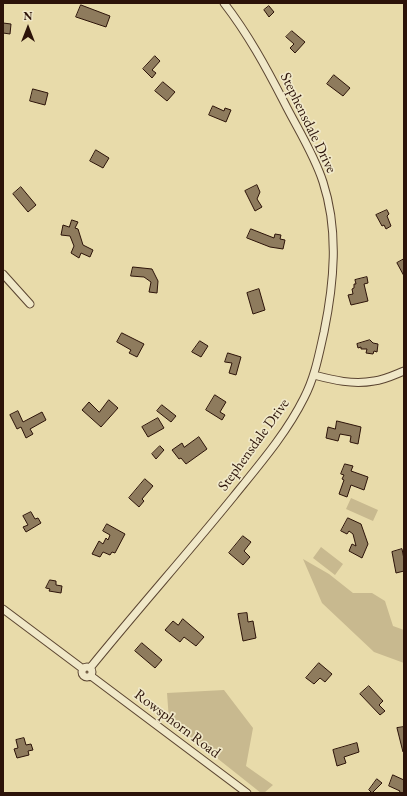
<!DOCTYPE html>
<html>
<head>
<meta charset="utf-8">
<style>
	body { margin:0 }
	#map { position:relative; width:407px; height:796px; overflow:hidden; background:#e8dbaa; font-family:"EB Garamond",serif }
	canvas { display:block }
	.frame { position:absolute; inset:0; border:4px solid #2c1309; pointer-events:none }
	.north { position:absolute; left:8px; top:8px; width:40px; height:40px; -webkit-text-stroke:3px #f0e8c8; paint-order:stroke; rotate:0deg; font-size:11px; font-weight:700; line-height:16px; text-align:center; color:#2c1309 }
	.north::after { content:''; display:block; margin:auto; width:14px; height:18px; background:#2c1309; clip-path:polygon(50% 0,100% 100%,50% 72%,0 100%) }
</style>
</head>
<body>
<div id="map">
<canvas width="407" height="796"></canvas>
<div class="frame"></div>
<div class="north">N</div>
</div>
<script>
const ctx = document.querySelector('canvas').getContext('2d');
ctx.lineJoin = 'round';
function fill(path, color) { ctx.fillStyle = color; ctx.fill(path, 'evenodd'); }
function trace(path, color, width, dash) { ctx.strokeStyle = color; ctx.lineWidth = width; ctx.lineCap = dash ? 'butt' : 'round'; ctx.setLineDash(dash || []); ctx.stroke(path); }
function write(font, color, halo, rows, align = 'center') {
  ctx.font = font + ' "EB Garamond",serif'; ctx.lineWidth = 3.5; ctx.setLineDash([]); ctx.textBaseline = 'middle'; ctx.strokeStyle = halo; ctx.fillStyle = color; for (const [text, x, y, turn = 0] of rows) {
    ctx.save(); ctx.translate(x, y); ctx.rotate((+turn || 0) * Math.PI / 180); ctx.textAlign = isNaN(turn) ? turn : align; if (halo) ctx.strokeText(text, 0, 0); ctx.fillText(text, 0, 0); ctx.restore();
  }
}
fill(new Path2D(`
	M 351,498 L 378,510 L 373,521 L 346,509 Z
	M 321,547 L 343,564 L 335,575 L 313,558 Z
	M 303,559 L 329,574 L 353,593 L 372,593 L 385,601 L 393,626 L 404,630 L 404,663 L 374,652 L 322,603 Z
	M 224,690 L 253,728 L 246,766 L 273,785 L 264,793 L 261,793 L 169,720 L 167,693 Z`), '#c8b98f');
const building = new Path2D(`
	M 81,5 L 110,16 L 106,27 L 76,17 Z
	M 269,6 L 274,12 L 269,17 L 264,10 Z
	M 3,23 L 11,24 L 10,34 L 3,33 Z
	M 292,31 L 305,42 L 295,53 L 290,48 L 294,44 L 286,37 Z
	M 155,56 L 160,61 L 152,70 L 156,73 L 152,78 L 143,69 Z
	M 334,75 L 350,88 L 343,96 L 327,84 Z
	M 163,82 L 175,92 L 167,101 L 155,91 Z
	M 33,89 L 48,93 L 45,105 L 30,101 Z
	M 213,106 L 224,111 L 225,108 L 231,110 L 226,122 L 209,115 Z
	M 96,150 L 109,158 L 103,168 L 90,161 Z
	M 257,185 L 260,192 L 257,199 L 262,207 L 255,211 L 245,191 Z
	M 21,187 L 36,205 L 28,212 L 13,194 Z
	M 387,210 L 389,214 L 387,216 L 391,226 L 386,229 L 384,225 L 382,226 L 376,215 Z
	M 72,220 L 78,222 L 75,228 L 78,229 L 83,245 L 93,250 L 90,257 L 81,253 L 79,258 L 71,253 L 74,246 L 70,236 L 61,235 L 63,225 L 69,227 Z
	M 251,229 L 274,238 L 275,234 L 281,235 L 280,239 L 285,240 L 283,249 L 270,247 L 247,238 Z
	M 404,259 L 404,276 L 397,263 Z
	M 133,267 L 152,269 L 158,281 L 157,293 L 149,292 L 151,282 L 144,277 L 131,276 Z
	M 367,277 L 368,283 L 364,284 L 368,301 L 351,305 L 348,295 L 353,294 L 352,289 L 354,288 L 354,284 L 356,284 L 355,280 Z
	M 259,289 L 265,310 L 253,314 L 247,293 Z
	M 122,333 L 144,344 L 137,357 L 129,353 L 131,350 L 117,342 Z
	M 370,340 L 373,343 L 378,344 L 377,352 L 374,351 L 373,354 L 366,353 L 367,349 L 361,349 L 361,347 L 358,348 L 357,344 Z
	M 200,341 L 208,346 L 201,357 L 192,352 Z
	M 228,353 L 241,357 L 236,375 L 229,373 L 232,363 L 225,362 Z
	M 215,395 L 226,402 L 220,412 L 225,415 L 222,420 L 206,410 Z
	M 109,400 L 118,408 L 101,427 L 82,410 L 89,402 L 99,412 Z
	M 162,405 L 176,416 L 171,422 L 157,411 Z
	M 18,411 L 23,422 L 42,412 L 46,420 L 30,429 L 33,434 L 26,438 L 21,427 L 17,429 L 10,415 Z
	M 158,418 L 164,428 L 148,437 L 142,427 Z
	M 337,421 L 361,427 L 358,444 L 350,442 L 351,436 L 340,434 L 338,441 L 326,438 L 328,427 L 335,429 Z
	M 199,437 L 207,449 L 186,464 L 181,458 L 179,459 L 172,450 L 182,443 L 184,447 Z
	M 160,446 L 164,450 L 156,459 L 152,454 Z
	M 345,464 L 353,466 L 351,471 L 368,477 L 364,490 L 351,485 L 347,497 L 339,494 L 344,480 L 342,479 L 344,475 L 341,474 Z
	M 145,479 L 153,486 L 142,499 L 144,501 L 139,507 L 129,498 Z
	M 31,512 L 35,519 L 38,518 L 41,523 L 26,532 L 23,527 L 28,525 L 23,516 Z
	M 348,518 L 361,524 L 368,544 L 362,558 L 349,551 L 352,544 L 356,546 L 353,534 L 349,531 L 347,534 L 341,531 Z
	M 107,524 L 125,534 L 115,553 L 112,552 L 110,555 L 103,552 L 100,557 L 92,554 L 99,541 L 103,544 L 106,538 L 108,540 L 110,535 L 103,531 Z
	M 243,536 L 251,542 L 244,551 L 250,557 L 243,565 L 229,553 Z
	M 402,549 L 404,559 L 404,571 L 396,573 L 392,552 Z
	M 50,580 L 56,581 L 56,585 L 62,586 L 61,593 L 49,591 L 50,589 L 46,588 Z
	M 247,613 L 248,622 L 253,621 L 256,638 L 243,641 L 238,614 Z
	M 183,619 L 204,637 L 196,646 L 184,637 L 180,642 L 165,630 L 173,621 L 178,625 Z
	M 142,643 L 162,660 L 155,668 L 135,651 Z
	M 319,663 L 332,674 L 325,682 L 320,678 L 314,684 L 306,678 Z
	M 369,686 L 383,701 L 379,705 L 385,711 L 380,715 L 360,694 Z
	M 404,727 L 404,751 L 403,752 L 397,728 Z
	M 24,738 L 26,745 L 31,744 L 33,750 L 28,751 L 29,755 L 17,758 L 14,749 L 18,748 L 16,740 Z
	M 357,743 L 359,752 L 344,757 L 346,763 L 337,766 L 333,750 Z
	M 393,775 L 404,780 L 404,793 L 399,793 L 400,791 L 389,786 Z
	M 377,779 L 382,783 L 372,793 L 369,790 Z`);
fill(building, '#8e7b5d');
trace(building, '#2c1309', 1);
const minor = new Path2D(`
	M 3,274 L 30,304
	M 314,375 C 333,380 353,385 374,381 C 384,380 394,375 404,371
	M 3,609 L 83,669
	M82 672a5 5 0 1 1 10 0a5 5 0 1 1-10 0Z
	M 90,668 C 137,610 187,554 234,496 C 259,465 286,434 304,398 C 315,377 319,354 324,332 C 334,283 339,231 323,182 C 314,154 297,128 284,102 C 266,67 248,34 224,3
	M 91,676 L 247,793`);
trace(minor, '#5b4531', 9);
trace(minor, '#f0e8c8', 7);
write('15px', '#2c1309', '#f0e8c8', [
	["Stephensdale Drive",308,123,64],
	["Stephensdale Drive",254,445,-54],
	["Rowsphorn Road",177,724,37]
]);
</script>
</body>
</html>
